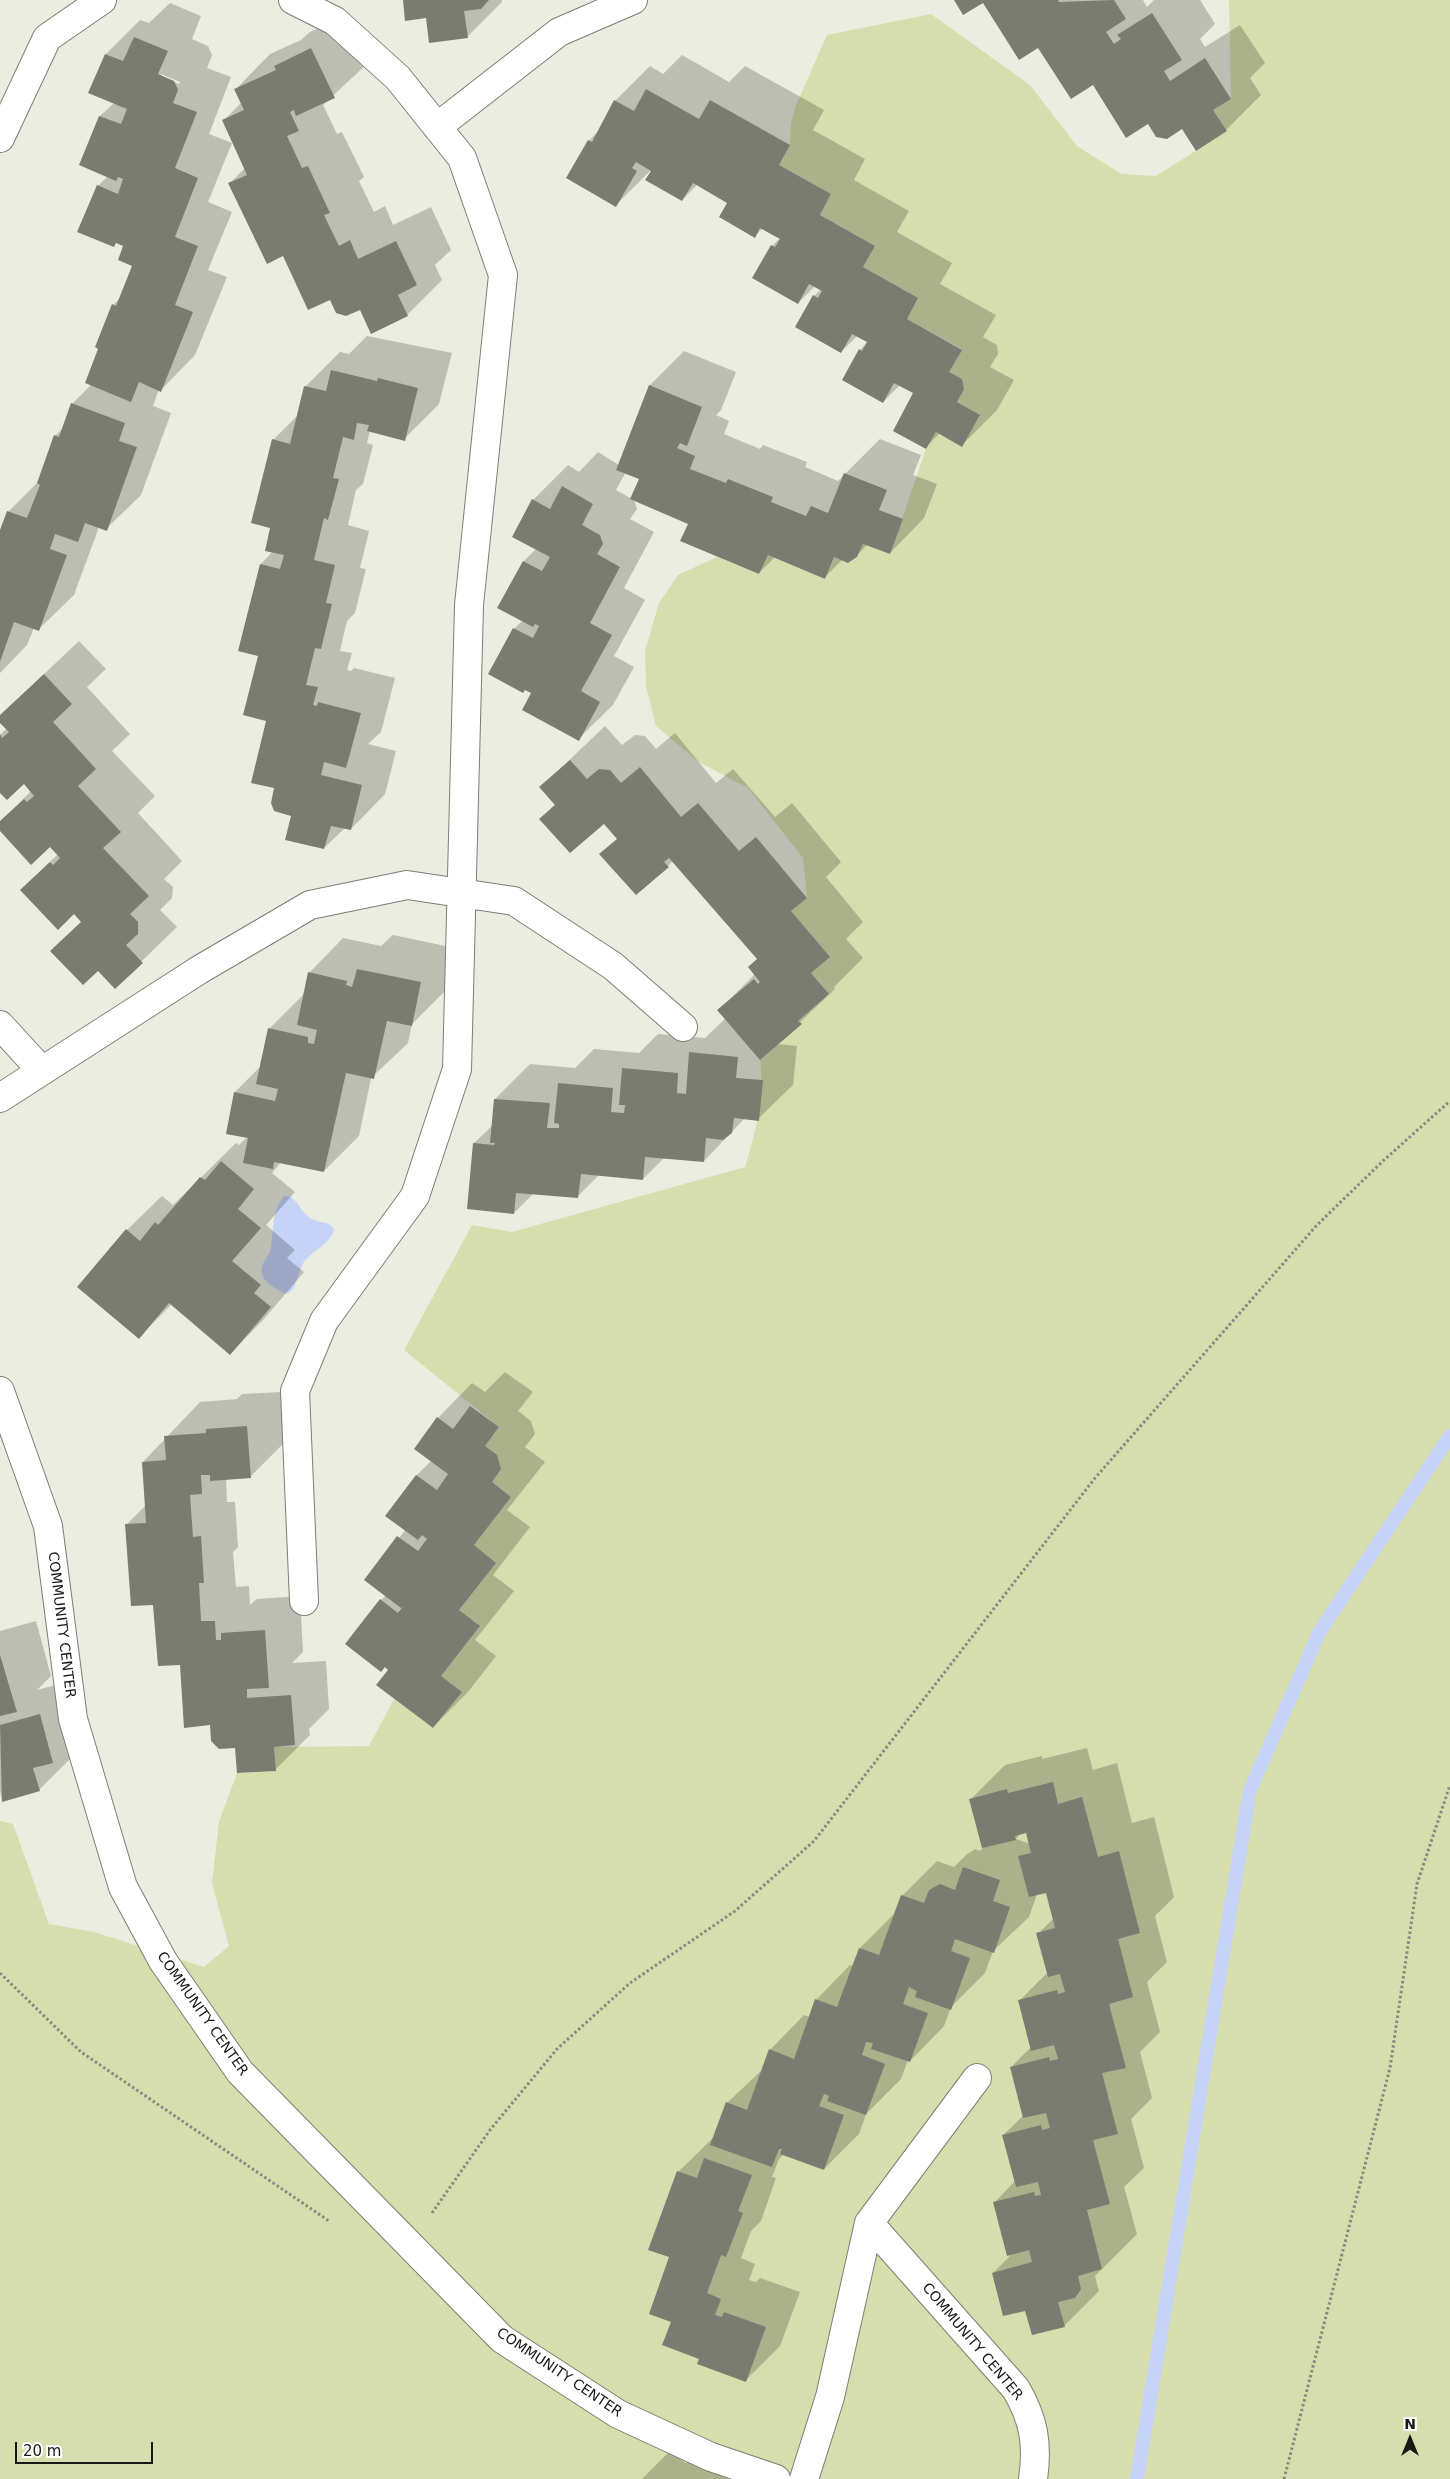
<!DOCTYPE html>
<html>
<head>
<meta charset="utf-8">
<style>
	body { margin:0 }
	#map { position:relative; width:1450px; height:2479px; overflow:hidden; background:#ebede0; font-family:"DejaVu Sans",sans-serif }
	canvas { display:block }
	.north { position:absolute; left:1385px; top:2414px; width:50px; height:50px; -webkit-text-stroke:4px #fff; paint-order:stroke; rotate:0deg; font-size:14px; font-weight:700; line-height:20px; text-align:center; color:#181915 }
	.north::after { content:''; display:block; margin:auto; width:18px; height:22px; background:#181915; clip-path:polygon(50% 0,100% 100%,50% 72%,0 100%) }
	.scale { position:absolute; left:15px; top:2442px; width:138px; height:22px; box-sizing:border-box; border:2px solid #181915; border-top:0; padding-left:6px; font-size:15px; line-height:18px; white-space:nowrap; color:#181915; -webkit-text-stroke:4px #fff; paint-order:stroke }
</style>
</head>
<body>
<div id="map">
<canvas width="1450" height="2479"></canvas>
<div class="north">N</div>
<div class="scale">20 m</div>
</div>
<script>
const ctx = document.querySelector('canvas').getContext('2d');
ctx.lineJoin = 'round';
function fill(path, color) { ctx.fillStyle = color; ctx.fill(path, 'evenodd'); }
function trace(path, color, width, dash) { ctx.strokeStyle = color; ctx.lineWidth = width; ctx.lineCap = dash ? 'butt' : 'round'; ctx.setLineDash(dash || []); ctx.stroke(path); }
function write(font, color, halo, rows, align = 'center') {
  ctx.font = font + ' "DejaVu Sans",sans-serif'; ctx.lineWidth = 4; ctx.setLineDash([]); ctx.textBaseline = 'middle'; ctx.strokeStyle = halo; ctx.fillStyle = color; for (const [text, x, y, turn = 0] of rows) {
    ctx.save(); ctx.translate(x, y); ctx.rotate((+turn || 0) * Math.PI / 180); ctx.textAlign = isNaN(turn) ? turn : align; if (halo) ctx.strokeText(text, 0, 0); ctx.fillText(text, 0, 0); ctx.restore();
  }
}
fill(new Path2D(`
	M 1229,0 L 1450,0 L 1450,2479 L 0,2479 L 0,1821 L 13,1824 L 49,1924 L 94,1932 L 204,1967 L 229,1946 L 212,1883 L 219,1822 L 237,1773 L 276,1771 L 274,1747 L 369,1746 L 394,1699 L 433,1728 L 462,1692 L 441,1676 L 480,1626 L 459,1610 L 496,1563 L 474,1545 L 511,1497 L 492,1482 L 485,1446 L 499,1427 L 404,1350 L 472,1225 L 512,1232 L 745,1167 C 756,1131 765,1098 760,1060 L 801,1025 L 798,1021 L 829,994 L 811,973 L 829,957 L 791,911 L 807,897 L 803,858 L 748,788 L 697,761 L 656,726 L 646,686 L 645,651 L 659,603 L 678,575 L 717,557 L 759,574 L 768,555 L 825,579 L 834,557 L 848,563 L 857,557 L 863,544 L 890,554 L 926,449 L 936,432 L 962,446 L 980,416 L 957,402 L 964,389 L 962,380 L 949,372 L 962,349 L 907,319 L 918,298 L 863,267 L 875,246 L 820,215 L 831,194 L 779,165 L 790,145 L 791,123 L 796,105 L 827,35 L 931,14 L 1030,85 L 1077,146 L 1121,174 L 1156,176 L 1227,131 L 1213,110 L 1231,99 Z`), '#d6deae');
fill(new Path2D(`
	M 284,1196 C 297,1195 300,1212 310,1218 C 319,1224 330,1220 334,1230 C 330,1244 312,1251 304,1262 C 297,1272 298,1289 287,1294 C 280,1291 266,1285 263,1276 C 258,1264 269,1258 271,1248 C 274,1229 271,1213 284,1196 Z`), '#c5d3f6');
fill(new Path2D(`
	M 404,0 L 502,0 L 502,2 L 467,37 L 427,16 Z
	M 955,0 L 1143,0 L 1147,7 L 1154,0 L 1200,0 L 1215,24 L 1200,39 L 1205,47 L 1240,25 L 1265,63 L 1250,78 L 1261,95 L 1226,130 L 1148,122 L 1038,46 L 983,1 Z
	M 170,3 L 201,16 L 192,39 L 208,46 L 212,55 L 207,68 L 231,77 L 209,134 L 232,143 L 208,202 L 232,212 L 208,270 L 227,277 L 195,355 L 161,390 L 159,389 L 153,406 L 171,413 L 141,495 L 106,529 L 99,527 L 74,595 L 39,629 L 34,628 L 27,645 L 0,673 L 0,534 L 8,512 L 39,481 L 55,436 L 63,428 L 72,404 L 91,385 L 113,305 L 120,298 L 133,266 L 125,246 L 117,242 L 113,246 L 98,186 L 108,176 L 80,165 L 100,116 L 115,102 L 106,54 L 140,20 L 149,23 ZM 161,74 L 180,82 L 179,84 L 161,76 Z
	M 346,15 L 369,62 L 323,105 L 337,134 L 342,132 L 364,177 L 359,181 L 374,212 L 385,206 L 393,225 L 431,207 L 451,250 L 435,265 L 442,280 L 407,315 L 361,308 L 284,255 L 230,183 L 245,168 L 223,121 L 242,102 L 236,89 L 270,54 L 301,40 L 310,32 Z
	M 682,55 L 729,82 L 745,66 L 824,110 L 813,130 L 865,159 L 854,180 L 909,211 L 897,232 L 952,263 L 940,284 L 996,315 L 983,337 L 997,345 L 998,354 L 990,367 L 1014,380 L 997,410 L 962,445 L 940,433 L 926,447 L 915,393 L 900,385 L 883,402 L 860,350 L 868,341 L 858,335 L 841,352 L 814,296 L 821,289 L 815,286 L 798,303 L 772,246 L 780,238 L 763,228 L 755,236 L 729,202 L 698,184 L 682,200 L 651,170 L 616,205 L 589,141 L 599,130 L 615,101 L 650,66 L 663,74 Z
	M 367,336 L 452,353 L 439,404 L 404,439 L 370,431 L 367,443 L 373,445 L 363,484 L 356,490 L 348,525 L 369,531 L 360,568 L 366,569 L 355,613 L 347,621 L 340,651 L 352,653 L 347,670 L 351,671 L 354,668 L 395,678 L 381,732 L 368,744 L 396,751 L 385,794 L 351,829 L 345,828 L 324,848 L 293,815 L 276,787 L 259,655 L 261,564 L 273,551 L 271,527 L 273,440 L 299,414 L 305,387 L 340,352 L 349,354 Z
	M 684,351 L 736,372 L 721,410 L 716,415 L 729,421 L 724,434 L 760,449 L 763,445 L 807,462 L 805,467 L 838,481 L 880,439 L 921,455 L 913,475 L 937,484 L 924,518 L 890,553 L 868,544 L 856,556 L 843,559 L 825,577 L 775,557 L 759,573 L 690,523 L 634,500 L 637,509 L 630,519 L 654,532 L 624,588 L 645,600 L 614,656 L 634,667 L 613,705 L 578,739 L 532,692 L 490,673 L 514,629 L 523,620 L 499,607 L 524,561 L 536,549 L 533,500 L 568,465 L 579,472 L 598,452 L 619,465 L 650,385 ZM 626,472 L 641,478 L 632,499 L 616,490 Z
	M 79,641 L 106,669 L 87,687 L 130,734 L 112,751 L 155,796 L 138,813 L 182,861 L 164,879 L 173,887 L 172,898 L 160,910 L 177,927 L 115,987 L 98,969 L 52,951 L 82,921 L 74,913 L 21,890 L 58,854 L 50,845 L 0,829 L 0,823 L 31,791 L 24,783 L 0,791 L 0,735 L 7,728 L 0,721 L 0,716 Z
	M 605,726 L 622,745 L 635,735 L 645,736 L 656,749 L 675,733 L 716,783 L 733,769 L 775,817 L 792,803 L 841,862 L 826,877 L 863,922 L 846,939 L 863,958 L 834,987 L 835,989 L 777,1044 L 797,1046 L 793,1085 L 758,1119 L 745,1118 L 704,1161 L 665,1157 L 643,1179 L 599,1175 L 577,1197 L 534,1193 L 514,1213 L 474,1143 L 493,1125 L 495,1099 L 530,1064 L 575,1068 L 594,1049 L 639,1053 L 658,1034 L 705,1038 L 726,1018 L 719,1010 L 755,974 L 758,958 L 673,861 L 668,866 L 601,854 L 618,838 L 604,822 L 541,819 L 555,804 L 541,787 Z
	M 393,935 L 455,948 L 446,990 L 412,1024 L 408,1043 L 371,1078 L 359,1136 L 324,1171 L 281,1162 L 272,1173 L 295,1192 L 266,1225 L 295,1250 L 287,1258 L 304,1272 L 264,1319 L 230,1354 L 172,1304 L 139,1337 L 127,1230 L 162,1196 L 173,1205 L 236,1143 L 239,1145 L 247,1137 L 227,1133 L 235,1092 L 261,1066 L 269,1029 L 304,994 L 309,973 L 343,938 L 381,946 Z
	M 505,1372 L 533,1392 L 518,1411 L 531,1421 L 535,1434 L 525,1447 L 545,1462 L 507,1510 L 530,1527 L 493,1575 L 514,1591 L 475,1640 L 496,1656 L 468,1692 L 433,1727 L 390,1669 L 381,1600 L 386,1595 L 366,1580 L 406,1529 L 387,1516 L 417,1475 L 432,1460 L 438,1418 L 472,1383 L 485,1392 Z
	M 282,1392 L 285,1442 L 251,1476 L 226,1478 L 227,1502 L 235,1502 L 238,1547 L 233,1552 L 236,1587 L 249,1586 L 250,1605 L 257,1599 L 300,1596 L 303,1652 L 292,1663 L 326,1661 L 329,1709 L 309,1729 L 310,1735 L 275,1770 L 236,1747 L 211,1724 L 154,1603 L 127,1524 L 146,1505 L 143,1462 L 200,1402 L 237,1399 L 242,1394 Z
	M 36,1621 L 51,1676 L 37,1690 L 74,1680 L 74,1755 L 39,1790 L 2,1800 L 0,1791 L 0,1631 Z
	M 1087,1748 L 1093,1770 L 1117,1763 L 1132,1823 L 1154,1817 L 1174,1897 L 1155,1916 L 1167,1962 L 1147,1982 L 1160,2032 L 1140,2052 L 1152,2098 L 1131,2119 L 1144,2168 L 1124,2187 L 1137,2234 L 1095,2276 L 1099,2291 L 1064,2326 L 1026,2309 L 993,2273 L 1013,2253 L 994,2203 L 1015,2181 L 1003,2135 L 1024,2115 L 1011,2067 L 1031,2047 L 1020,2000 L 1048,1972 L 1038,1934 L 1054,1918 L 1047,1891 L 1037,1894 L 1029,1917 L 993,1951 L 985,1973 L 951,2007 L 944,2026 L 910,2061 L 908,2060 L 901,2079 L 866,2114 L 859,2134 L 824,2169 L 784,2154 L 779,2159 L 772,2177 L 776,2178 L 761,2221 L 751,2231 L 741,2258 L 755,2264 L 749,2280 L 756,2282 L 760,2278 L 800,2292 L 780,2346 L 746,2380 L 700,2358 L 672,2321 L 671,2256 L 678,2172 L 714,2137 L 727,2103 L 763,2069 L 770,2050 L 804,2015 L 810,2017 L 816,2000 L 850,1965 L 853,1966 L 860,1948 L 894,1914 L 902,1896 L 937,1861 L 954,1867 L 966,1855 L 975,1849 L 980,1851 L 983,1848 L 970,1800 L 1005,1765 L 1042,1756 L 1042,1759 ZM 1027,1832 L 1030,1844 L 1016,1839 L 1021,1833 Z
	M 702,2447 L 734,2468 L 727,2479 L 642,2479 L 669,2452 L 686,2463 Z`), '#0003');
trace(new Path2D(`
	M 1137,2479 L 1250,1790 L 1320,1631 L 1450,1436`), '#c5d3f6', 14);
fill(new Path2D(`
	M 403,0 L 489,0 L 481,9 L 464,11 L 468,38 L 429,43 L 426,18 L 405,21 Z
	M 954,0 L 1058,0 L 1059,2 L 1114,0 L 1126,19 L 1106,32 L 1114,44 L 1121,39 L 1117,35 L 1152,13 L 1182,60 L 1164,71 L 1170,81 L 1205,58 L 1231,99 L 1213,110 L 1227,131 L 1196,151 L 1182,129 L 1167,139 L 1156,137 L 1148,124 L 1126,138 L 1093,85 L 1071,99 L 1038,48 L 1019,60 L 983,3 L 963,15 Z
	M 134,37 L 168,51 L 158,74 L 174,81 L 178,90 L 173,103 L 197,112 L 175,168 L 198,178 L 175,237 L 198,246 L 175,305 L 193,312 L 161,392 L 139,382 L 131,402 L 85,383 L 98,349 L 95,347 L 112,304 L 116,306 L 132,266 L 118,260 L 123,246 L 116,243 L 114,247 L 77,232 L 97,185 L 118,194 L 123,179 L 118,177 L 116,181 L 79,165 L 99,116 L 121,124 L 127,109 L 88,93 L 105,54 L 123,61 Z
	M 311,48 L 335,98 L 296,116 L 294,110 L 290,112 L 299,131 L 287,136 L 302,168 L 308,166 L 330,213 L 324,215 L 339,246 L 350,240 L 358,259 L 396,241 L 417,285 L 398,295 L 408,316 L 371,334 L 360,310 L 346,316 L 336,313 L 330,300 L 308,310 L 283,256 L 267,264 L 228,183 L 247,175 L 222,120 L 244,110 L 234,89 L 276,70 L 274,66 Z
	M 646,89 L 699,119 L 710,100 L 790,145 L 779,165 L 831,194 L 820,215 L 875,246 L 863,267 L 918,298 L 907,319 L 962,350 L 949,372 L 962,379 L 964,389 L 957,402 L 980,415 L 962,447 L 936,432 L 926,449 L 893,431 L 913,393 L 894,383 L 883,403 L 842,380 L 859,349 L 862,351 L 867,342 L 852,334 L 841,353 L 795,327 L 813,295 L 818,298 L 822,291 L 809,284 L 798,304 L 752,278 L 771,245 L 775,247 L 780,239 L 760,228 L 755,238 L 719,217 L 727,203 L 693,183 L 682,201 L 645,180 L 651,171 L 636,162 L 632,168 L 637,171 L 616,207 L 566,178 L 588,140 L 592,142 L 614,100 L 634,111 Z
	M 331,370 L 377,381 L 378,378 L 418,388 L 405,441 L 367,431 L 369,425 L 357,423 L 354,440 L 343,437 L 333,478 L 339,479 L 328,520 L 324,518 L 314,560 L 335,565 L 326,603 L 332,604 L 321,649 L 315,648 L 306,685 L 318,687 L 313,705 L 317,706 L 318,702 L 361,713 L 346,768 L 324,762 L 321,775 L 362,785 L 351,830 L 331,826 L 324,849 L 285,840 L 291,816 L 274,811 L 271,803 L 274,788 L 251,783 L 266,721 L 243,715 L 258,656 L 238,651 L 260,564 L 280,569 L 284,555 L 265,551 L 270,528 L 251,523 L 272,439 L 290,444 L 304,386 L 326,391 Z
	M 649,385 L 702,407 L 687,446 L 680,443 L 677,448 L 695,456 L 690,469 L 726,483 L 728,479 L 773,497 L 771,502 L 806,516 L 811,506 L 828,513 L 844,473 L 887,490 L 879,510 L 903,519 L 890,554 L 863,544 L 857,557 L 848,563 L 834,557 L 825,579 L 768,555 L 759,574 L 680,541 L 688,524 L 630,499 L 639,479 L 616,470 Z
	M 71,403 L 125,423 L 119,441 L 137,447 L 107,531 L 85,523 L 78,542 L 55,534 L 50,549 L 67,555 L 39,631 L 14,622 L 0,662 L 0,530 L 7,511 L 27,518 L 40,485 L 37,483 L 54,435 L 59,437 Z
	M 562,486 L 593,504 L 582,525 L 600,535 L 603,544 L 597,554 L 620,567 L 590,623 L 612,635 L 581,691 L 600,702 L 579,741 L 522,710 L 531,693 L 525,690 L 523,693 L 488,674 L 513,628 L 533,638 L 539,626 L 535,624 L 533,627 L 497,608 L 523,561 L 542,571 L 550,557 L 512,537 L 532,499 L 550,509 Z
	M 44,674 L 72,704 L 53,722 L 96,769 L 78,786 L 121,832 L 103,848 L 149,896 L 130,914 L 138,922 L 138,934 L 126,945 L 143,963 L 115,989 L 98,971 L 83,985 L 50,951 L 81,922 L 74,914 L 58,930 L 20,890 L 50,862 L 53,865 L 60,858 L 50,847 L 31,865 L 0,831 L 0,821 L 24,799 L 27,802 L 34,796 L 24,784 L 7,800 L 0,793 L 0,734 L 2,738 L 9,732 L 0,723 L 0,715 Z
	M 570,760 L 587,779 L 599,769 L 610,770 L 621,783 L 640,767 L 681,817 L 698,803 L 739,851 L 756,837 L 807,898 L 791,911 L 830,957 L 811,973 L 829,994 L 798,1021 L 802,1024 L 760,1060 L 717,1010 L 754,979 L 758,984 L 760,982 L 748,967 L 757,959 L 669,858 L 664,862 L 669,867 L 636,895 L 599,854 L 617,839 L 604,824 L 570,853 L 539,819 L 555,805 L 539,787 Z
	M 357,969 L 421,982 L 412,1026 L 387,1021 L 374,1079 L 346,1073 L 324,1172 L 274,1162 L 273,1169 L 243,1163 L 248,1138 L 226,1134 L 234,1092 L 275,1101 L 278,1089 L 256,1084 L 268,1028 L 308,1037 L 308,1043 L 314,1044 L 317,1030 L 297,1025 L 308,972 L 347,981 L 346,985 L 352,987 Z
	M 689,1052 L 738,1057 L 736,1078 L 763,1080 L 759,1121 L 734,1118 L 732,1133 L 723,1140 L 706,1138 L 704,1162 L 645,1157 L 643,1180 L 581,1174 L 578,1198 L 516,1193 L 514,1214 L 467,1209 L 473,1143 L 494,1145 L 495,1143 L 490,1143 L 494,1099 L 550,1103 L 547,1128 L 559,1128 L 559,1124 L 554,1123 L 558,1083 L 613,1088 L 611,1112 L 624,1113 L 625,1105 L 619,1105 L 622,1068 L 678,1073 L 677,1093 L 686,1094 Z
	M 221,1161 L 254,1189 L 238,1209 L 261,1228 L 232,1261 L 261,1285 L 254,1293 L 271,1307 L 230,1355 L 169,1303 L 139,1339 L 77,1287 L 126,1229 L 140,1241 L 155,1222 L 158,1225 L 200,1177 L 205,1180 Z
	M 470,1406 L 499,1427 L 485,1446 L 497,1455 L 501,1469 L 492,1482 L 511,1497 L 474,1545 L 496,1563 L 459,1610 L 480,1626 L 441,1676 L 462,1692 L 433,1728 L 376,1685 L 388,1670 L 385,1667 L 381,1672 L 345,1644 L 380,1599 L 398,1613 L 404,1605 L 401,1608 L 364,1580 L 397,1536 L 418,1551 L 427,1539 L 422,1535 L 418,1540 L 385,1516 L 416,1475 L 437,1490 L 448,1474 L 414,1449 L 437,1417 L 453,1429 Z
	M 247,1426 L 251,1478 L 210,1481 L 210,1475 L 201,1475 L 202,1494 L 190,1495 L 193,1537 L 201,1536 L 204,1583 L 199,1583 L 201,1621 L 215,1621 L 216,1640 L 221,1640 L 221,1633 L 265,1630 L 269,1688 L 247,1689 L 247,1698 L 291,1695 L 295,1745 L 274,1747 L 276,1771 L 237,1773 L 235,1748 L 219,1749 L 211,1741 L 210,1725 L 184,1728 L 180,1665 L 158,1666 L 153,1605 L 131,1606 L 125,1524 L 146,1523 L 142,1462 L 166,1460 L 164,1436 L 206,1433 L 206,1429 Z
	M 0,1655 L 17,1712 L 0,1716 Z
	M 40,1714 L 53,1763 L 33,1768 L 40,1791 L 2,1802 L 0,1725 Z
	M 1053,1782 L 1058,1804 L 1082,1797 L 1098,1857 L 1119,1851 L 1140,1933 L 1118,1939 L 1133,1997 L 1109,2004 L 1126,2068 L 1102,2073 L 1118,2134 L 1093,2140 L 1110,2204 L 1087,2210 L 1102,2269 L 1078,2276 L 1081,2289 L 1075,2298 L 1058,2302 L 1065,2327 L 1032,2335 L 1025,2311 L 1003,2316 L 992,2273 L 1032,2262 L 1029,2250 L 1007,2256 L 993,2202 L 1034,2192 L 1035,2196 L 1041,2195 L 1038,2182 L 1016,2187 L 1002,2135 L 1041,2125 L 1042,2130 L 1050,2128 L 1046,2113 L 1023,2118 L 1010,2067 L 1049,2057 L 1050,2061 L 1058,2059 L 1054,2045 L 1031,2051 L 1018,2000 L 1057,1990 L 1058,1994 L 1065,1992 L 1060,1974 L 1048,1977 L 1036,1933 L 1055,1928 L 1046,1893 L 1029,1897 L 1018,1856 L 1031,1853 L 1026,1833 L 1015,1836 L 1016,1840 L 982,1848 L 969,1799 L 1007,1789 L 1008,1793 Z
	M 963,1867 L 1000,1880 L 993,1901 L 1010,1907 L 994,1953 L 955,1939 L 951,1951 L 970,1958 L 951,2010 L 915,1997 L 917,1991 L 909,1987 L 903,2004 L 928,2013 L 910,2062 L 871,2049 L 873,2043 L 866,2042 L 862,2055 L 885,2064 L 866,2115 L 827,2101 L 829,2096 L 824,2094 L 819,2106 L 844,2115 L 824,2170 L 780,2154 L 782,2149 L 779,2149 L 772,2167 L 710,2145 L 726,2102 L 747,2110 L 769,2049 L 794,2059 L 815,1999 L 837,2007 L 859,1948 L 879,1955 L 901,1895 L 924,1903 L 929,1890 L 940,1884 L 955,1890 Z
	M 704,2158 L 752,2175 L 738,2211 L 743,2213 L 726,2257 L 721,2255 L 707,2293 L 721,2299 L 715,2315 L 722,2317 L 724,2312 L 766,2327 L 746,2382 L 697,2364 L 699,2359 L 662,2345 L 671,2322 L 649,2314 L 669,2257 L 648,2250 L 677,2171 L 697,2178 Z`), '#7a7c71');
const minor = new Path2D(`
	M 293,0 L 335,21 L 398,78 L 462,158 L 503,275 L 469,605 L 457,1069 L 415,1196 L 324,1321 L 295,1391 L 304,1601
	M 437,127 L 559,32 L 633,0
	M 0,138 L 47,38 L 102,0
	M 0,1025 L 42,1071
	M 0,1098 L 199,970 L 310,905 L 407,885 L 514,901 L 613,966 L 683,1027
	M 0,1391 L 48,1526 L 73,1719 L 123,1887 L 163,1961 L 240,2072 L 502,2339 L 618,2414 L 711,2457 L 776,2479
	M 869,2223 L 1016,2389 C 1034,2420 1038,2444 1033,2479
	M 804,2479 L 830,2397 L 869,2223 L 977,2078`);
trace(minor, '#7d7f74', 30);
trace(new Path2D(`
	M 0,1973 L 81,2052 L 329,2221
	M 432,2213 L 490,2130 L 557,2049 L 630,1983 L 735,1911 L 814,1841 L 1095,1478 L 1317,1225 L 1384,1160 L 1450,1101
	M 1284,2479 L 1390,2068 L 1417,1884 L 1450,1785`), '#888a81', 3, [2.5, 2.5]);
trace(minor, '#fff', 28);
write('14px', '#181915', '#fff', [
	["COMMUNITY CENTER",61,1625,83],
	["COMMUNITY CENTER",202,2014,55],
	["COMMUNITY CENTER",972,2342,50],
	["COMMUNITY CENTER",559,2373,34]
]);
</script>
</body>
</html>
